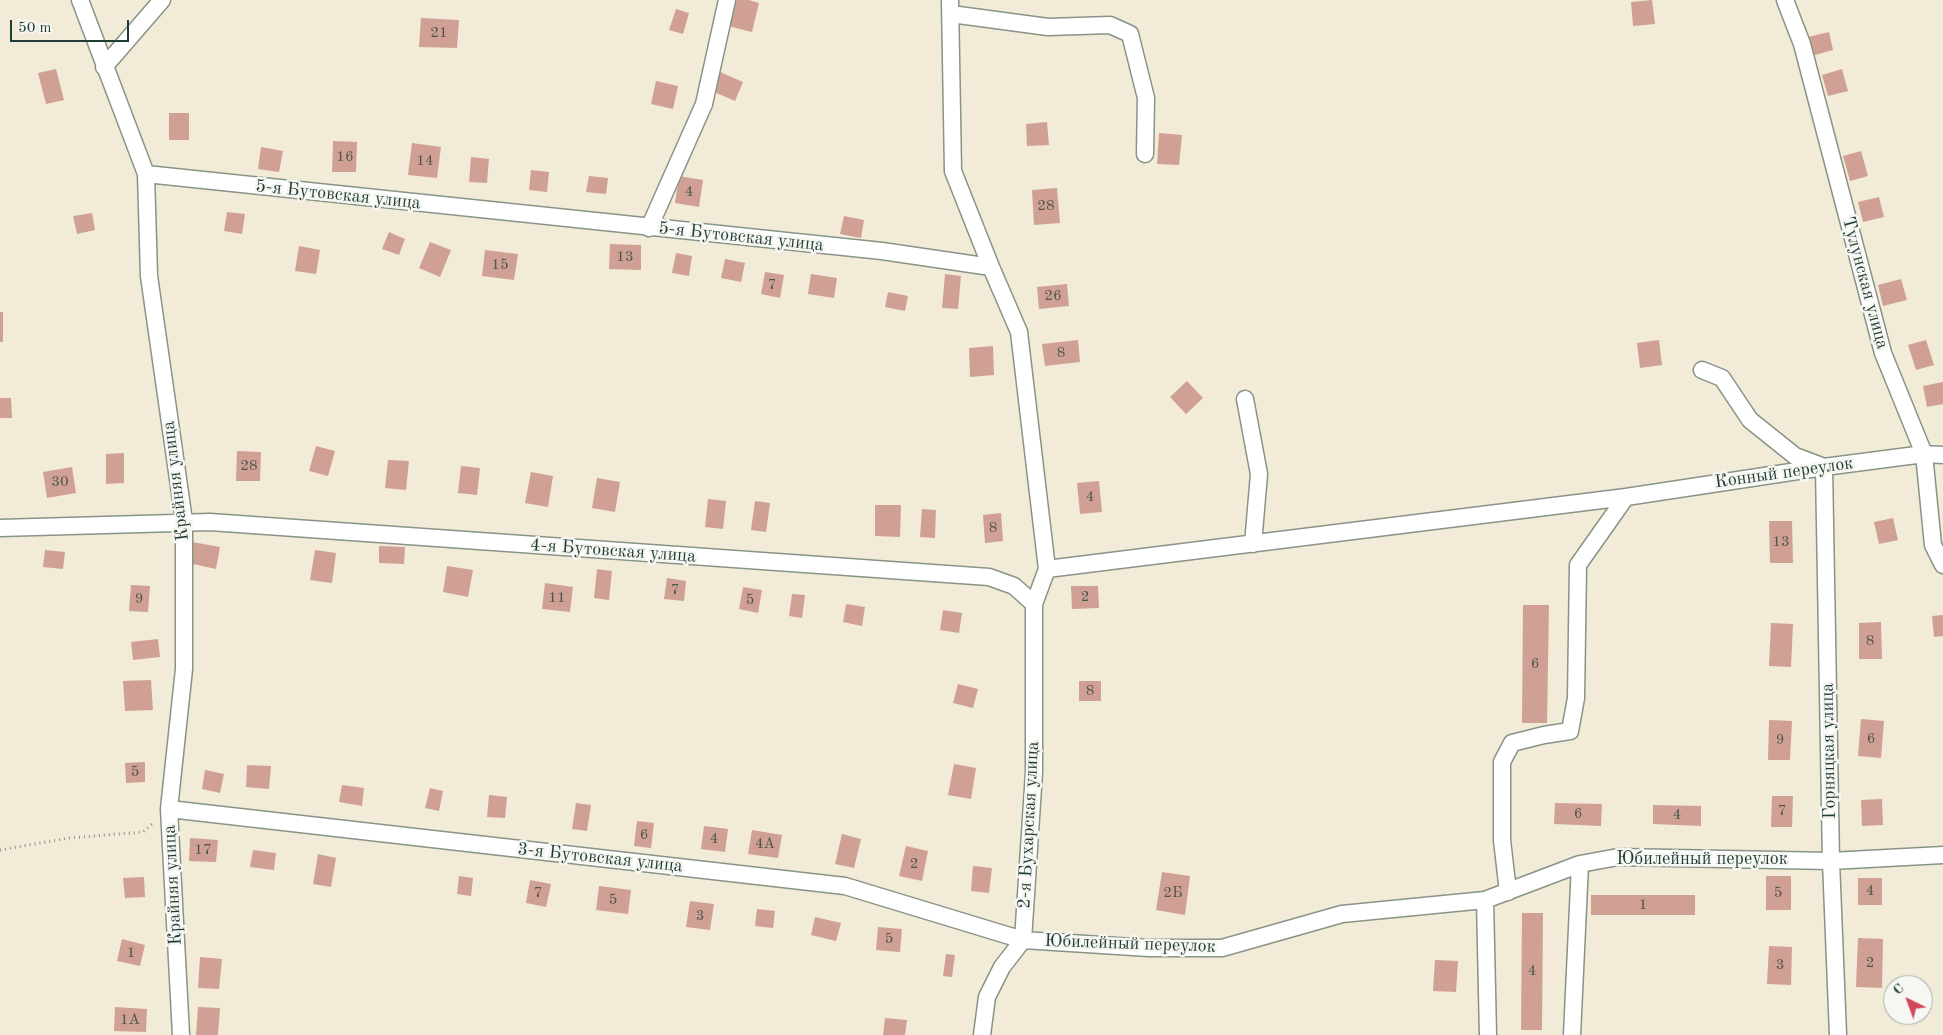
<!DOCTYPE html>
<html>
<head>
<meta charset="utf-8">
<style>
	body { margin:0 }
	#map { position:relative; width:1943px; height:1035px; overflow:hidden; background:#f1ebd8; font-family:"Old Standard TT",serif }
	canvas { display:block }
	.north { position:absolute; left:1883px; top:975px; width:50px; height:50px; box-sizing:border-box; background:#f6f6f2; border:1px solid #a0aca6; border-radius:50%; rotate:318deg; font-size:14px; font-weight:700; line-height:20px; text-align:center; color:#1f3d34 }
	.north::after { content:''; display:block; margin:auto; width:18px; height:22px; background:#d1495b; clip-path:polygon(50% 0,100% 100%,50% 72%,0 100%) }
	.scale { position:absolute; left:10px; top:20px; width:119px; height:22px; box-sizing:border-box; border:2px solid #1f3d34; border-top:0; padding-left:6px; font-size:15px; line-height:18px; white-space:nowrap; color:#1f3d34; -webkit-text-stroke:4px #f6f6f2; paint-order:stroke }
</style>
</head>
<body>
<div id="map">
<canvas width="1943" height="1035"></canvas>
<div class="north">С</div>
<div class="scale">50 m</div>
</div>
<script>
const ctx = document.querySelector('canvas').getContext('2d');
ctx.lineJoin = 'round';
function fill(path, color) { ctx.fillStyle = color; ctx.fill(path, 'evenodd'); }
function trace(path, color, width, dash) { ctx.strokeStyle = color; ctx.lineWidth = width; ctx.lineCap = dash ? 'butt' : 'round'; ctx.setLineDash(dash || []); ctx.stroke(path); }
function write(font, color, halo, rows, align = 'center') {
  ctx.font = font + ' "Old Standard TT",serif'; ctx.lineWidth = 5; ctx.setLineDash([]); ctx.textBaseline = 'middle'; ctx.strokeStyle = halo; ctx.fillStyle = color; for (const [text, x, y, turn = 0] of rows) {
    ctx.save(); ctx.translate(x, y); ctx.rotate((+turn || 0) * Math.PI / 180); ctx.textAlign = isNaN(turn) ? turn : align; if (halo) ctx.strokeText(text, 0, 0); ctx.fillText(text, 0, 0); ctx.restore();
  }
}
fill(new Path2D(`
	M 735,0 L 749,0 L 759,3 L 752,32 L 728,26 Z
	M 1652,0 L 1655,24 L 1633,26 L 1631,2 Z
	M 676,9 L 689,13 L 683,34 L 669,30 Z
	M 421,18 L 459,20 L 457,48 L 419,47 Z
	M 1829,32 L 1833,50 L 1812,56 L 1808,37 Z
	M 56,69 L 64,100 L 46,104 L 38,73 Z
	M 1842,69 L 1848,91 L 1828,96 L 1822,75 Z
	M 720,72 L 743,82 L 735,101 L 712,91 Z
	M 656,81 L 678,86 L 673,109 L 651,104 Z
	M 169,113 L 189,113 L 189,140 L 169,140 Z
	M 1047,122 L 1049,145 L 1027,146 L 1026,124 Z
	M 1159,133 L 1182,135 L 1179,165 L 1157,164 Z
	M 333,141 L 357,142 L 356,172 L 332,172 Z
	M 412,143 L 441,147 L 437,178 L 408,175 Z
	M 261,147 L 283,151 L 279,172 L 258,169 Z
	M 1861,151 L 1868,176 L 1850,181 L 1843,156 Z
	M 471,157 L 489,159 L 487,183 L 469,182 Z
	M 531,170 L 549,172 L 547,192 L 529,190 Z
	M 589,176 L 608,178 L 606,194 L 586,192 Z
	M 679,176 L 703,180 L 699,207 L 675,203 Z
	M 1057,188 L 1060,223 L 1034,225 L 1032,190 Z
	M 1879,197 L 1884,217 L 1863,222 L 1858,202 Z
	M 227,212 L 245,214 L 242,234 L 224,231 Z
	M 92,213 L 95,230 L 77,234 L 73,216 Z
	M 844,216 L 864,220 L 861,238 L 840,234 Z
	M 389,232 L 405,239 L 399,255 L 382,249 Z
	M 430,242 L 451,250 L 440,277 L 419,268 Z
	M 610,244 L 641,245 L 641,270 L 609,269 Z
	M 299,246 L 320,250 L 316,274 L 295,271 Z
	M 485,250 L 518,254 L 514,280 L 482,276 Z
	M 676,253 L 692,256 L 689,276 L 672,273 Z
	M 725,259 L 745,263 L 741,282 L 721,278 Z
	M 765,272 L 784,275 L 780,298 L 761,294 Z
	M 811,274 L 837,278 L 834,298 L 808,294 Z
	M 945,274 L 961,276 L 958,309 L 942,308 Z
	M 1901,279 L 1907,300 L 1883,306 L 1878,285 Z
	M 1067,284 L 1069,306 L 1039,309 L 1037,287 Z
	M 888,292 L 908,296 L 905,311 L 885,307 Z
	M 0,312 L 3,312 L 3,342 L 0,342 Z
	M 1078,340 L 1080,362 L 1045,366 L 1042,344 Z
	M 1659,340 L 1662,365 L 1640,368 L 1637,343 Z
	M 1926,340 L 1934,365 L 1916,370 L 1908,345 Z
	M 993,346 L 994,375 L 970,377 L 969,348 Z
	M 1187,381 L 1203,398 L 1186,414 L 1170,397 Z
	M 1943,382 L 1943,404 L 1927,407 L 1923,386 Z
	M 0,398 L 11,398 L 12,418 L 0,418 Z
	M 316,446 L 335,451 L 328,476 L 309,471 Z
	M 237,451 L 261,452 L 260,481 L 236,481 Z
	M 124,453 L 124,483 L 106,484 L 106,454 Z
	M 388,460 L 409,461 L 406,490 L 385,488 Z
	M 461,466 L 480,468 L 477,495 L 458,493 Z
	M 72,467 L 76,493 L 47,498 L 43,472 Z
	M 531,472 L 553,476 L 548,507 L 525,503 Z
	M 597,478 L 620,482 L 615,512 L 592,508 Z
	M 1099,481 L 1102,512 L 1080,514 L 1077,483 Z
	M 708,499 L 726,501 L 723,529 L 705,527 Z
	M 755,501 L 770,503 L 766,532 L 751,530 Z
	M 875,505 L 901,505 L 900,537 L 875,536 Z
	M 922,509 L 936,510 L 935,538 L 920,537 Z
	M 1001,513 L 1003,541 L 985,543 L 983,515 Z
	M 1893,518 L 1898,540 L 1879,544 L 1874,522 Z
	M 1769,521 L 1792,521 L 1793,563 L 1770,563 Z
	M 192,542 L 220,547 L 216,569 L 188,563 Z
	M 379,546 L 405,547 L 404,564 L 379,563 Z
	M 45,550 L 65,552 L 63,569 L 43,567 Z
	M 315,550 L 336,553 L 332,583 L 310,580 Z
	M 447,566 L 473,570 L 468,597 L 443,592 Z
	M 597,569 L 612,571 L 609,600 L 594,598 Z
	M 667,578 L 686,581 L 684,601 L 664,599 Z
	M 545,583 L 573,587 L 570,612 L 542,609 Z
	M 131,585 L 150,586 L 148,612 L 129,611 Z
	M 1071,586 L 1098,586 L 1099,608 L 1072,609 Z
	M 743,587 L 762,590 L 758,613 L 739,609 Z
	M 792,594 L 805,595 L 802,618 L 789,616 Z
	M 846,604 L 865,607 L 862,626 L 843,622 Z
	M 1523,605 L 1549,605 L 1547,723 L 1522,723 Z
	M 943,610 L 962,613 L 959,633 L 940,630 Z
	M 1943,615 L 1943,636 L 1934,637 L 1932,616 Z
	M 1881,622 L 1882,659 L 1859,659 L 1859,623 Z
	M 1771,623 L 1793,624 L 1791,667 L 1769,666 Z
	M 158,639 L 160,657 L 133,660 L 131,642 Z
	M 151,680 L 153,710 L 125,711 L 123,681 Z
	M 1079,681 L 1101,681 L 1101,701 L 1079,701 Z
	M 958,684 L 978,689 L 973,708 L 953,703 Z
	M 1861,719 L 1884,721 L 1881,758 L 1858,756 Z
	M 1769,720 L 1792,721 L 1790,760 L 1768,760 Z
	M 145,762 L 145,782 L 126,783 L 125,763 Z
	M 954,764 L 976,768 L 971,799 L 948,795 Z
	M 247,765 L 271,766 L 269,789 L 246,787 Z
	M 205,770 L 224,774 L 220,793 L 202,789 Z
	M 342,785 L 364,788 L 362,806 L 339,802 Z
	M 430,788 L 443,791 L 439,811 L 425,808 Z
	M 489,795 L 507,797 L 505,818 L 487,817 Z
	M 1772,796 L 1793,796 L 1792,827 L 1771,827 Z
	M 1882,799 L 1883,825 L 1862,826 L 1861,800 Z
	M 576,803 L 591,805 L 587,831 L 572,829 Z
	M 1555,803 L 1602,804 L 1601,826 L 1554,824 Z
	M 1653,805 L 1701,806 L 1701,826 L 1653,824 Z
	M 637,821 L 654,823 L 651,848 L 634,846 Z
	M 704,826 L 728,829 L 725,852 L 701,849 Z
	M 752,830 L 782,835 L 778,858 L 748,854 Z
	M 842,834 L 861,839 L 854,868 L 835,864 Z
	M 190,838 L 218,840 L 216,862 L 189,861 Z
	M 906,846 L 928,851 L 922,881 L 899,876 Z
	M 253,850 L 276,853 L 274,870 L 250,867 Z
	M 318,854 L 336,858 L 331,887 L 313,884 Z
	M 973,866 L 992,868 L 989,893 L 971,891 Z
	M 1162,872 L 1190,876 L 1185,915 L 1156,910 Z
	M 459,876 L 473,878 L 471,896 L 457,894 Z
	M 1766,876 L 1791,876 L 1791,910 L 1766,910 Z
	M 144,877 L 145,897 L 125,898 L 123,878 Z
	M 1858,878 L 1882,878 L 1882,905 L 1858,905 Z
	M 530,880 L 551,884 L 546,907 L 526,903 Z
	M 599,886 L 631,890 L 628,914 L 596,910 Z
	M 1591,895 L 1695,895 L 1695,915 L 1591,915 Z
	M 690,901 L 714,904 L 710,930 L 686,927 Z
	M 757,909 L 775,911 L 773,928 L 755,926 Z
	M 1522,913 L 1543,913 L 1542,1030 L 1521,1030 Z
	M 815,917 L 841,923 L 836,941 L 811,935 Z
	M 878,927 L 902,929 L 900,952 L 876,950 Z
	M 1858,938 L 1883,939 L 1882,988 L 1856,987 Z
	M 122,939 L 145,945 L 140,966 L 117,961 Z
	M 1769,946 L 1792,947 L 1791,985 L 1767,984 Z
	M 946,954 L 955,955 L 952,977 L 943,976 Z
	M 200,957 L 222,959 L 219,989 L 198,988 Z
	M 1435,960 L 1458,961 L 1456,992 L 1433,991 Z
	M 115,1007 L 147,1009 L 146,1032 L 114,1031 Z
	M 198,1007 L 220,1008 L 218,1035 L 196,1035 Z
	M 885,1018 L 907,1020 L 905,1035 L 883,1035 Z`), '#d1a095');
const minor = new Path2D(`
	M 80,0 L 146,174 L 149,276 L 184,521 L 184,669 L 169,809 L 181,1035
	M 950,0 L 953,171 L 991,267
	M 1785,0 L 1802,44 L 1883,353 L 1924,454 L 1933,545 L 1943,565
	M 951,14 L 1048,27 L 1110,25 L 1130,34 L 1146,98 L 1145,154
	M 104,67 L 162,0
	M 146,174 L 882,251 L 991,267 L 1019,332 L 1047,569 L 1034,604 L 1034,772 L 1023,940 L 1002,967 L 987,997 L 982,1035
	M 649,228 L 704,104 L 727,0
	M 1702,370 L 1722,378 L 1750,420 L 1795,456 L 1824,467 L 1831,861 L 1838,1035
	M 1245,399 L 1259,474 L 1253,544
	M 0,528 L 210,522 L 989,577 L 1014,586 L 1034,604
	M 1047,569 L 1626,497 L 1824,467 L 1924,454 L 1943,455
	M 169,809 L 845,886 L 1023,940 L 1149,948 L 1222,948 L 1342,914 L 1485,900 L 1580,864 L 1618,857 L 1831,861 L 1943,855
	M 1508,892 L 1502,840 L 1502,762 L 1512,743 L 1544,735 L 1570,731 L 1576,698 L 1578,565 L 1626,497
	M 1485,900 L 1488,1035
	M 1572,1035 L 1580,864`);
trace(minor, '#889486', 19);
trace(new Path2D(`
	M 0,850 L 69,838 L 143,832 L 154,822`), '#889486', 3, [1, 4]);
trace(minor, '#fff', 16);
write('15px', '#4c564c', null, [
	["21",439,33],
	["16",345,157],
	["14",425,161],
	["4",689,192],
	["28",1046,206],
	["13",625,257],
	["15",500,265],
	["7",772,285],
	["26",1053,296],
	["8",1061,353],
	["28",249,466],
	["30",60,482],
	["4",1090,497],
	["8",993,528],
	["13",1781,542],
	["7",675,590],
	["2",1085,597],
	["11",557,598],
	["9",139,599],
	["5",750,600],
	["8",1870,641],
	["6",1535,664],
	["8",1090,691],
	["6",1871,739],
	["9",1780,740],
	["5",135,772],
	["7",1782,811],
	["6",1578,814],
	["4",1677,815],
	["6",644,835],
	["4",714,839],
	["4А",765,844],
	["17",203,850],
	["2",914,864],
	["4",1870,891],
	["7",538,893],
	["2Б",1173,893],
	["5",1778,893],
	["5",613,900],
	["1",1643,905],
	["3",700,916],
	["5",889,939],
	["1",131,953],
	["2",1870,963],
	["3",1780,965],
	["4",1532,971],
	["1А",130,1020]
]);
write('18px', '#1f3d34', '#f6f6f2', [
	["5-я Бутовская улица",338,195,6],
	["5-я Бутовская улица",741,237,6],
	["Тулунская улица",1865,283,75],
	["Конный переулок",1784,473,-8],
	["Крайняя улица",176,481,-97],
	["4-я Бутовская улица",613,551,4],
	["Горняцкая улица",1829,751,-91],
	["2-я Бухарская улица",1029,825,-87],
	["3-я Бутовская улица",600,858,6],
	["Юбилейный переулок",1702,859],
	["Крайняя улица",173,885,-93],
	["Юбилейный переулок",1130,944,2]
]);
</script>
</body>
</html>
